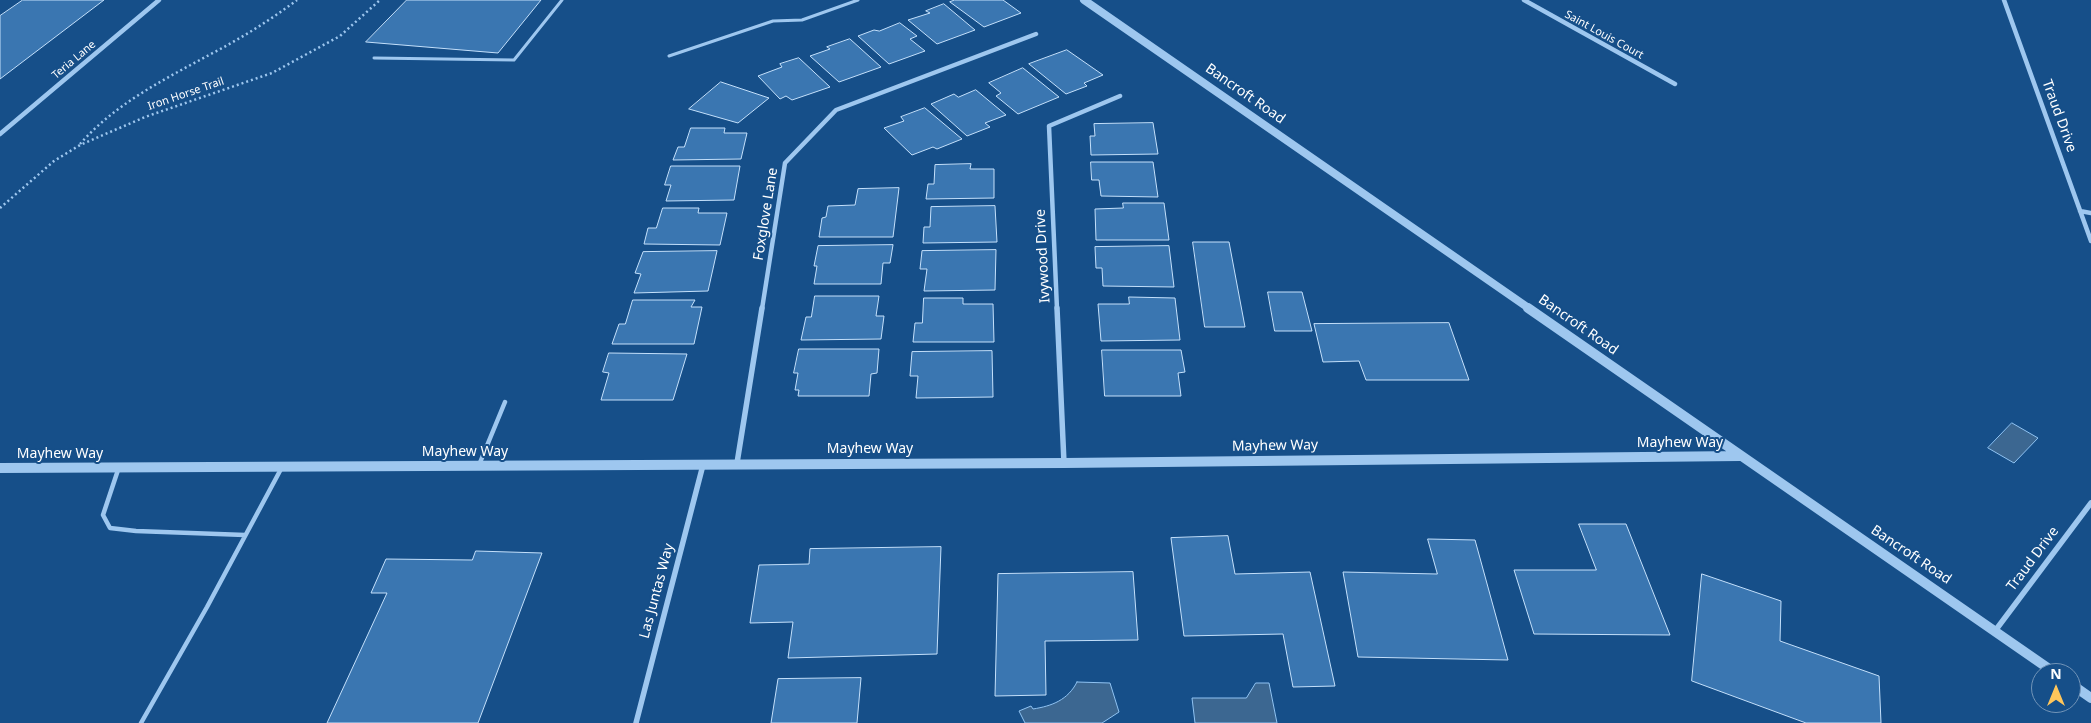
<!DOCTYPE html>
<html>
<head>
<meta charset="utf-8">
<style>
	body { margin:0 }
	#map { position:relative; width:2091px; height:723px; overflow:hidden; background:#164f89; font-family:"Noto Sans",sans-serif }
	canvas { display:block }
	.north { position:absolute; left:2031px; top:663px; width:50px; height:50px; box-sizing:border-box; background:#164f89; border:1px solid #7395b8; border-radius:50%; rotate:0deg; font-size:14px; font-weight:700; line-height:20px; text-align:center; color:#fff }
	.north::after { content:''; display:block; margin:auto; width:18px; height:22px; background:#ffc65b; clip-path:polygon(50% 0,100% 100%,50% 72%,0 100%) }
</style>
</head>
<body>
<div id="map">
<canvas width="2091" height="723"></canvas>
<div class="north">N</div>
</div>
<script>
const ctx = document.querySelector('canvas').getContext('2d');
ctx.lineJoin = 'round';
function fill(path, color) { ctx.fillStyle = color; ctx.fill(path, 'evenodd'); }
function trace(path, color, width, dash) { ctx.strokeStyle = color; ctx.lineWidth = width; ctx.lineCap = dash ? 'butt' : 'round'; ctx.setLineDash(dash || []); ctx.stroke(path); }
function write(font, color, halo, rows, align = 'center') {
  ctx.font = font + ' "Noto Sans",sans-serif'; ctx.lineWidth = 4; ctx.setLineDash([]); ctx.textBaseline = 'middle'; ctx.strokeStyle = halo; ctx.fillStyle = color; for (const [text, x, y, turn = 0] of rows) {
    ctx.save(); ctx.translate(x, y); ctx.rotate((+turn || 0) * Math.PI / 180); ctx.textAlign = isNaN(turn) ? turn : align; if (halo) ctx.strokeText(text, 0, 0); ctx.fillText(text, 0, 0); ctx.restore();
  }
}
const water = new Path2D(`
	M 2012,423 L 2038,438 L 2014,463 L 1988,448 Z
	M 1077,682 L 1110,683 L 1119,712 L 1102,723 L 1025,723 L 1019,711 L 1031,706 L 1033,709 C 1052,706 1068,700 1077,682 Z
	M 1256,683 L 1269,683 L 1277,723 L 1195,723 L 1192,698 L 1246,698 Z`);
fill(water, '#3c6791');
trace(water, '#90c3f2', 1);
const building = new Path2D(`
	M 23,0 L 104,0 L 0,79 L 0,16 Z
	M 407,0 L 541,0 L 498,53 L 366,42 Z
	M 955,0 L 1003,0 L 1021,13 L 984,27 L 950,2 Z
	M 944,4 L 975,30 L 937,44 L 908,20 L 930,13 L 926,11 Z
	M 900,23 L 917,36 L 910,39 L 925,51 L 889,64 L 858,36 L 874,30 L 879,31 Z
	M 850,39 L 881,67 L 839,82 L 810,56 L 830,49 L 827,47 Z
	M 1067,50 L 1103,75 L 1084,83 L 1087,86 L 1066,94 L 1029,64 Z
	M 799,58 L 830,87 L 792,100 L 786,96 L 780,99 L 758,76 L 782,67 L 780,64 Z
	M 1023,68 L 1059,97 L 1018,114 L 996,96 L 1001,93 L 989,83 Z
	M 721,82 L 769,98 L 738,123 L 689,109 Z
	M 976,90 L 1006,115 L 985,123 L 990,127 L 967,136 L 931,104 L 954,94 L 958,97 Z
	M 925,108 L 962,139 L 937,149 L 933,147 L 912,155 L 884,128 L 904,121 L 901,117 Z
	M 1153,123 L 1158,154 L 1091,155 L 1090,136 L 1095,136 L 1094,124 Z
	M 691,128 L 725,128 L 724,133 L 747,133 L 741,159 L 673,160 L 678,147 L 684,147 Z
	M 1091,162 L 1153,162 L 1158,197 L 1101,196 L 1099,180 L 1092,180 Z
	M 971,164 L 970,169 L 994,169 L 994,198 L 926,199 L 928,184 L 934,184 L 935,165 Z
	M 671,166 L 740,166 L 734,200 L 666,201 L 671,185 L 665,185 Z
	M 899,188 L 893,237 L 819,237 L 822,218 L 826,217 L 828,206 L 855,205 L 858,189 Z
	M 1123,203 L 1164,203 L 1169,240 L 1096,240 L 1095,209 L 1123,208 Z
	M 995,206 L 997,242 L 923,243 L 924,227 L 930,227 L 931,207 Z
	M 663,208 L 699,208 L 698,213 L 727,213 L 720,245 L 644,244 L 648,228 L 656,228 Z
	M 1193,242 L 1229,242 L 1245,327 L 1205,327 Z
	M 893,245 L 890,263 L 883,263 L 881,284 L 814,284 L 817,266 L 814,266 L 818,246 Z
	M 1169,246 L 1174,287 L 1103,286 L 1102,268 L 1096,268 L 1095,247 Z
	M 996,250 L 995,290 L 924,291 L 927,269 L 920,269 L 922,251 Z
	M 717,251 L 708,291 L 634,293 L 641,274 L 635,273 L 643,252 Z
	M 1268,292 L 1302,292 L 1312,331 L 1275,331 Z
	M 815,296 L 879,296 L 876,316 L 884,316 L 881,339 L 801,340 L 806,317 L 811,317 Z
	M 1129,297 L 1175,298 L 1180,340 L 1101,341 L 1098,304 L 1129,304 Z
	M 924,298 L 963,298 L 963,304 L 993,304 L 994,342 L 913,342 L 915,323 L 922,323 Z
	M 633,300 L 695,300 L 691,307 L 702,307 L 694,344 L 612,344 L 619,324 L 625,324 Z
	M 1449,323 L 1469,380 L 1366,380 L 1359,361 L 1323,362 L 1314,324 Z
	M 799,349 L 879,349 L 877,373 L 871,374 L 869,396 L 798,396 L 799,390 L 795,390 L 798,373 L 794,373 Z
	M 1102,350 L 1181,350 L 1185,372 L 1178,373 L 1181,396 L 1105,396 Z
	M 992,351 L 993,397 L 916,398 L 918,376 L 910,376 L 912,352 Z
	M 609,353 L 687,354 L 673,400 L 601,400 L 609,373 L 603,372 Z
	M 1579,524 L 1626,524 L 1670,635 L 1534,634 L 1514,570 L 1596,570 Z
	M 1228,536 L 1235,574 L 1310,572 L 1335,686 L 1293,687 L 1283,634 L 1184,636 L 1171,538 Z
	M 1428,539 L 1475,540 L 1508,660 L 1358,657 L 1343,572 L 1437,574 Z
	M 941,547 L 937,654 L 788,658 L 793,622 L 750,623 L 759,565 L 809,564 L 810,549 Z
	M 476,551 L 542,553 L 478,723 L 327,723 L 387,593 L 371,593 L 386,559 L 472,560 Z
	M 1133,572 L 1138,640 L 1045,641 L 1046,695 L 995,696 L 998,574 Z
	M 1702,574 L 1781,601 L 1780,641 L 1879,676 L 1881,723 L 1806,723 L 1692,681 Z
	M 861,678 L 857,723 L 771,723 L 778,679 Z`);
fill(building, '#3a76b1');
trace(building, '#c4e0fb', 1);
trace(new Path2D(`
	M 80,144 C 115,104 163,80 209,55 C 240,39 269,21 297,0
	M 0,208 L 54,161 L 80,145 L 145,117 L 272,73 L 340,36 L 380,0`), '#9ec7ef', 2.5, [2, 3]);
trace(new Path2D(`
	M 669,56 L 773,21 L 802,20 L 858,0
	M 374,58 L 514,60 L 562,0`), '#9ec7ef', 3);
trace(new Path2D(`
	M 479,465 L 505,402
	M 119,467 L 103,515 L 110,528 L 136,531 L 245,535
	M 141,723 L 207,607 L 281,469`), '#9ec7ef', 4.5);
trace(new Path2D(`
	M 1524,0 L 1675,84
	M 2004,0 L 2091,241
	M 0,134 L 159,0
	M 2080,211 L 2091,213
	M 762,309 L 785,163 L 836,110 L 1036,34
	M 1057,309 L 1049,126 L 1120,96`), '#9ec7ef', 4.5);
trace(new Path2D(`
	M 1057,308 L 1064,463
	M 737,463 L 762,308
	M 1995,631 L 2091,503
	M 636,723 L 703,465`), '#9ec7ef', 5.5);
trace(new Path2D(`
	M 1084,0 L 1530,309`), '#9ec7ef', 8);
trace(new Path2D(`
	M 1528,308 L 2055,673
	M 0,468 L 1064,463 L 1740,456
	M 2071,684 L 2091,698`), '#9ec7ef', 10);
write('11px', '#fff', '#164f89', [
	["Saint Louis Court",1604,35,29],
	["Teria Lane",74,60,-40],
	["Iron Horse Trail",186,94,-19]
]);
write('14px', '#fff', '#164f89', [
	["Bancroft Road",1245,94,35],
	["Traud Drive",2059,116,70],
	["Foxglove Lane",766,214,-81],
	["Ivywood Drive",1043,256,-93],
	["Bancroft Road",1578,325,35],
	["Mayhew Way",1680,443],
	["Mayhew Way",1275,446,-1],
	["Mayhew Way",870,449],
	["Mayhew Way",465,452],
	["Mayhew Way",60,454],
	["Bancroft Road",1911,555,34],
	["Traud Drive",2033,559,-53],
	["Las Juntas Way",657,591,-75]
]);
</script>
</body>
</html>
